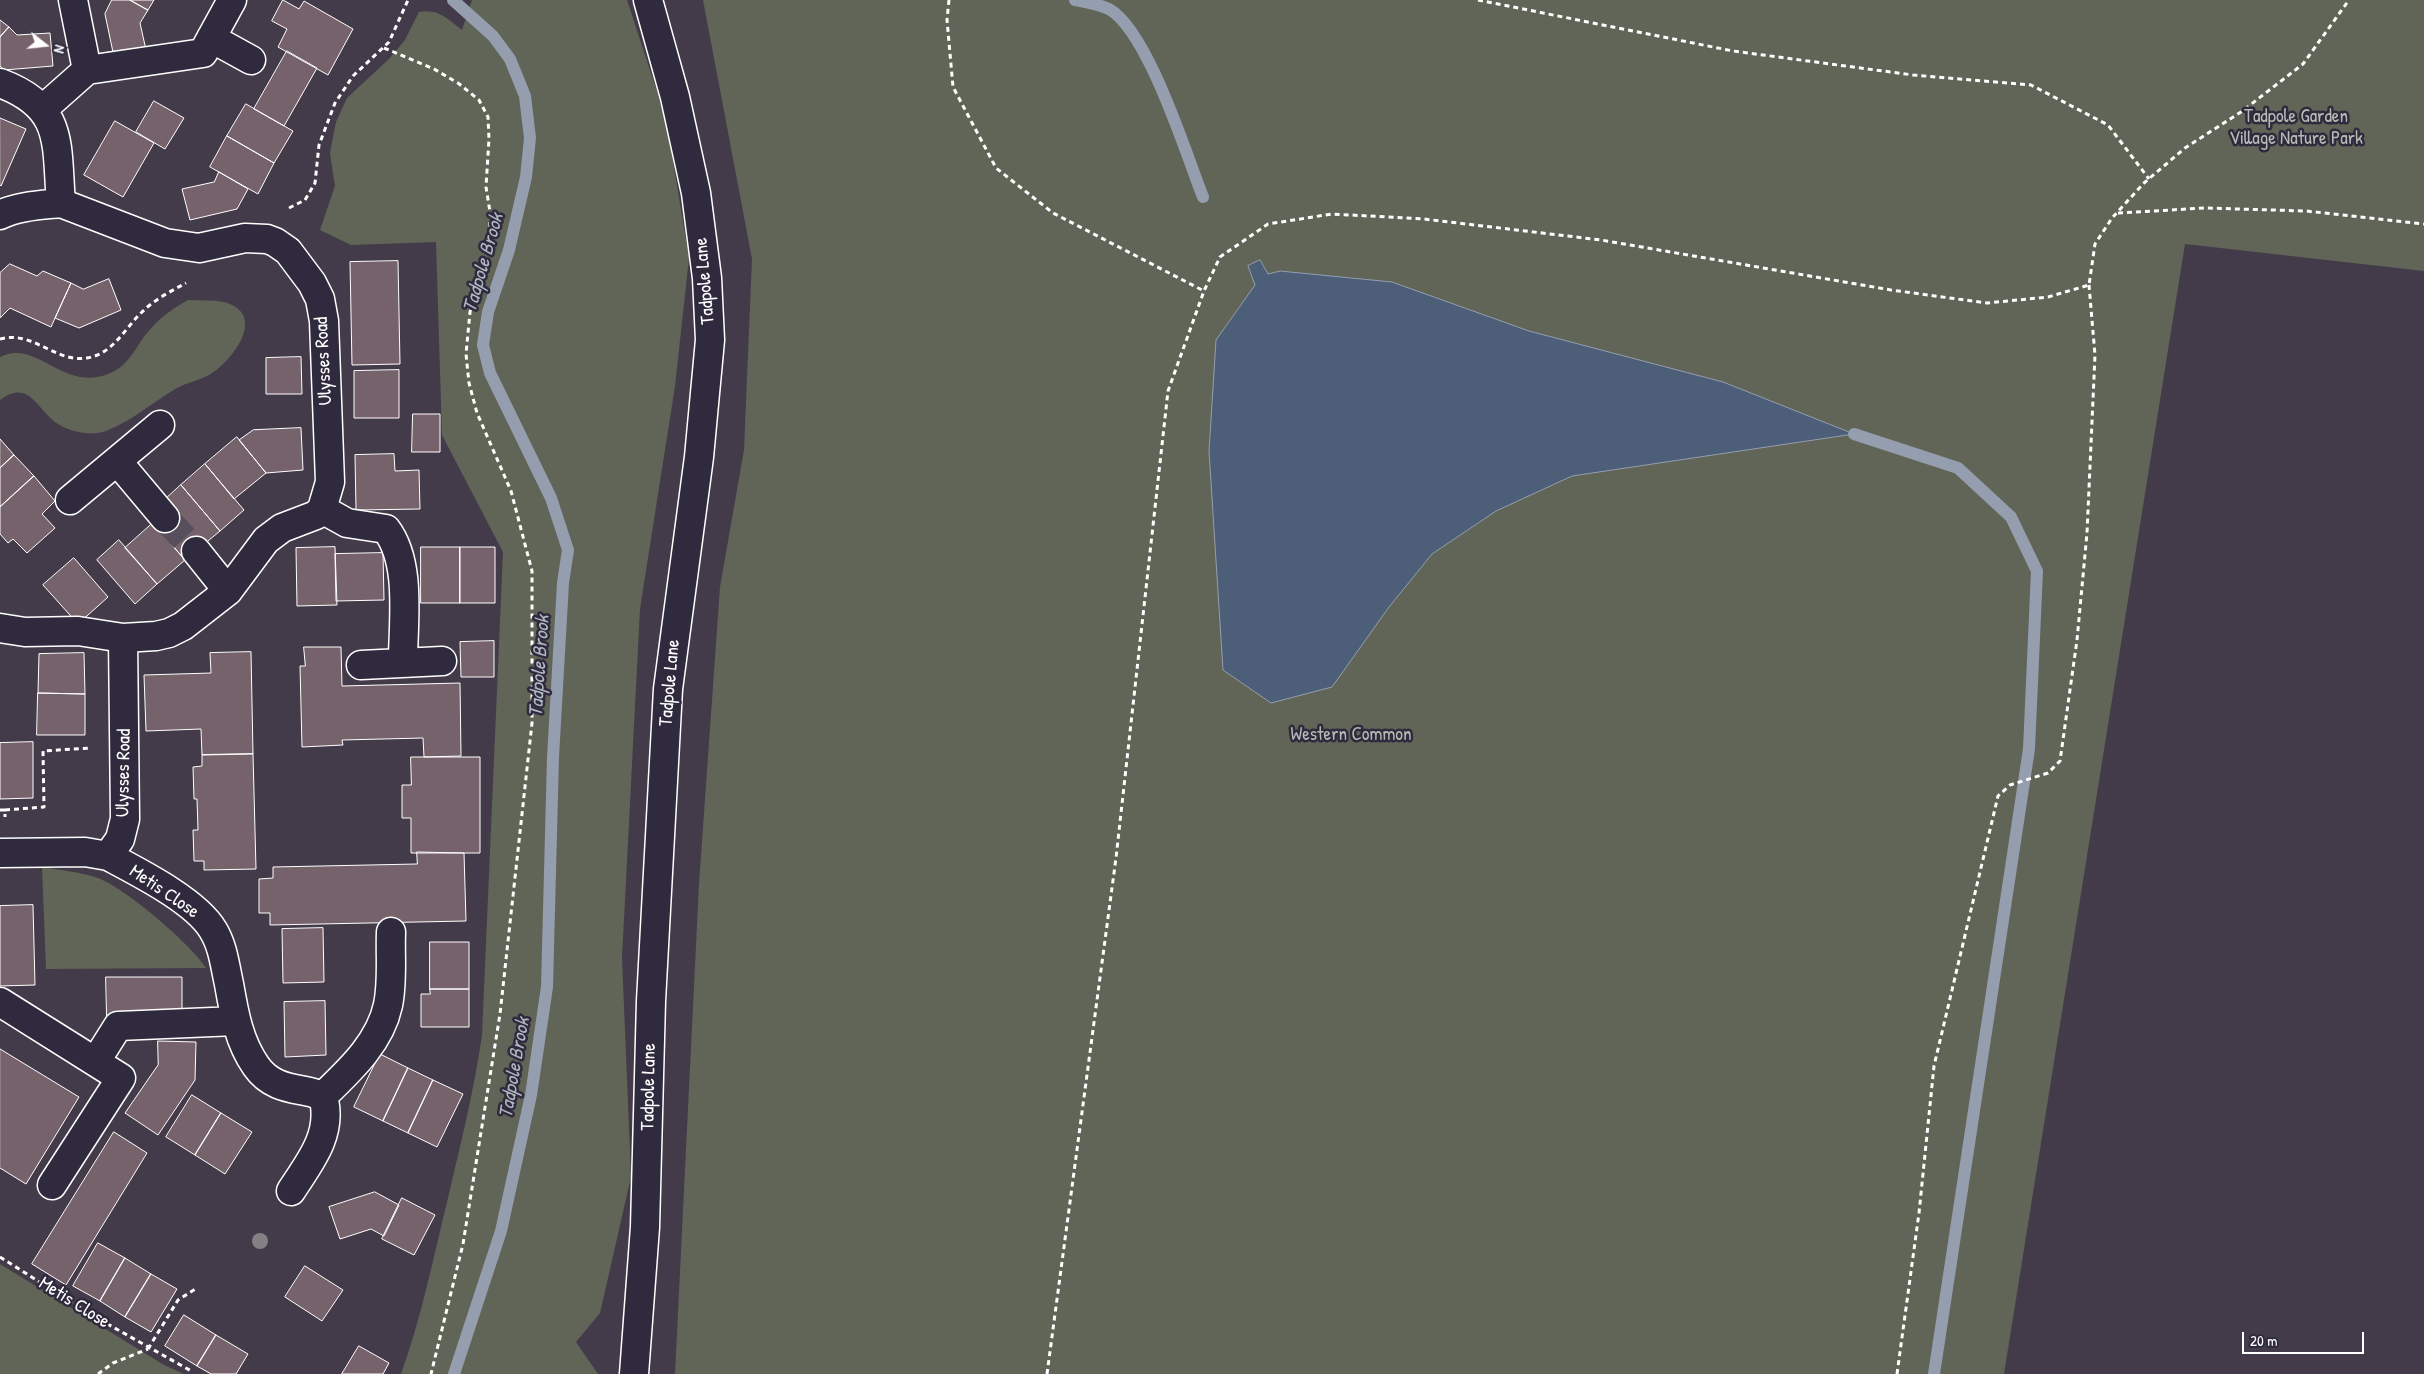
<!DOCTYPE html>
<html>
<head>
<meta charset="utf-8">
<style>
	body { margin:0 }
	#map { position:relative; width:2424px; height:1374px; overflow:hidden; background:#443b4a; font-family:"Patrick Hand",sans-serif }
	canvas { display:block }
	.north { position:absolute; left:20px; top:20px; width:50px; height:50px; -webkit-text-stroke:4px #2f2a3d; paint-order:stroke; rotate:106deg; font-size:14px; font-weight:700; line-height:20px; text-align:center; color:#fff }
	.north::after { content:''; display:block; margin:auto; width:18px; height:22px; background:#fff; clip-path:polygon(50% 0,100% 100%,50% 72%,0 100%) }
	.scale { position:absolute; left:2242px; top:1332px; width:122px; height:22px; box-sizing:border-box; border:2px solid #fff; border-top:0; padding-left:6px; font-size:15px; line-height:18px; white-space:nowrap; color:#fff; -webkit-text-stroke:4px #2f2a3d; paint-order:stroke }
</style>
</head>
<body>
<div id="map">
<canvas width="2424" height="1374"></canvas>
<div class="north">N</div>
<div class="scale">20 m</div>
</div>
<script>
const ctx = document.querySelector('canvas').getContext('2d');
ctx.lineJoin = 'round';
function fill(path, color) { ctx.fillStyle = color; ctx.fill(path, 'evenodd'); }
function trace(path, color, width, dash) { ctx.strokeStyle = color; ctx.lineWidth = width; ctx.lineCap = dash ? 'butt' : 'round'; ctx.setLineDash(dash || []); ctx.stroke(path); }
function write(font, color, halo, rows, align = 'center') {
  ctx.font = font + ' "Patrick Hand",sans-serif'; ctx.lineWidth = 5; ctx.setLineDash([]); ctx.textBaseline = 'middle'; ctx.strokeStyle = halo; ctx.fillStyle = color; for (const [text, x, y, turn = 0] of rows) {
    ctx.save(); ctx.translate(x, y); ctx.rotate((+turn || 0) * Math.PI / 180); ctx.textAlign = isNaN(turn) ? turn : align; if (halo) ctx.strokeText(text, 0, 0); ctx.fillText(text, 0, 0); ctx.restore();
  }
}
fill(new Path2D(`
	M 472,0 L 627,0 L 666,119 L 689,258 L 675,386 L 640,609 L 622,958 L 631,1177 L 600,1313 L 576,1342 L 598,1374 L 401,1374 C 421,1319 433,1259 447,1202 C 460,1147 474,1091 482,1035 L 503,552 L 442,435 L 436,242 L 351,245 L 320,230 L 335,186 L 330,153 L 336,122 L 347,98 L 389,59 L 405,40 L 419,12 C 438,8 448,19 462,30 Z
	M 703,0 L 2424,0 L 2424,271 L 2185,244 L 2004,1374 L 675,1374 L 699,884 L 720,587 L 744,450 L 752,259 Z
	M 188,300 C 201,301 219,299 230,304 C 265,319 231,361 212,373 C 202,380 188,382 177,388 C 153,402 132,421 106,431 C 91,437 67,431 55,422 C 36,407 28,379 0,400 L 0,357 C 36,338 63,392 108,374 C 128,367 135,348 147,333 C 159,318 172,309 188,300 Z
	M 42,867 C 60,870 81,872 98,878 C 125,888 191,944 206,968 L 46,969 Z
	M 0,1264 L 164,1365 L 184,1374 L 0,1374 Z`), '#616557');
const water = new Path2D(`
	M 1260,260 L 1268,274 L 1280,271 L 1392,282 L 1529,331 L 1723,382 L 1854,434 L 1572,476 L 1496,511 L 1432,554 L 1389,607 L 1332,687 L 1271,703 L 1223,670 L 1209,451 L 1216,340 L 1255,285 L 1248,266 Z`);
fill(water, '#4d5e78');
trace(water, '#949eae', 1);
trace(new Path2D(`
	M 453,0 L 493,36 L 510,59 L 525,96 L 530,138 L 526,177 L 509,250 L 488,312 L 483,345 L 490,373 L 551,498 L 568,550 L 563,583 L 553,757 L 547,987 L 531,1095 L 501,1231 L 454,1374
	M 1075,0 C 1086,2 1098,4 1109,9 C 1148,31 1186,154 1203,197
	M 1854,434 L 1958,468 L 2011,517 L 2037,571 L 2029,749 L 1934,1374`), '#949eae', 12);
const building = new Path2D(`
	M 112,0 L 130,0 L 148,10 L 140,23 L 146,50 L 114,57 L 105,14 Z
	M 130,0 L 154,0 L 148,10 Z
	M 283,0 L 299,9 L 304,1 L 353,29 L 328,75 L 278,47 L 287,29 L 272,21 Z
	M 0,20 L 9,27 L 0,37 Z
	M 9,27 L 17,35 L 50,33 L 53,66 L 4,70 L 0,66 L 0,37 Z
	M 287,51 L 317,68 L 284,126 L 254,109 Z
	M 154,101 L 184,118 L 165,149 L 136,132 Z
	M 246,104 L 293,131 L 274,163 L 227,136 Z
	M 0,118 L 26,129 L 1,186 L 0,185 Z
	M 115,121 L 154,143 L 123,197 L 84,175 Z
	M 227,136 L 274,163 L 258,194 L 210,167 Z
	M 219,172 L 248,189 L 237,209 L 190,220 L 182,189 L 214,182 Z
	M 398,261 L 400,364 L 352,365 L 350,262 Z
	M 10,264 L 37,276 L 43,271 L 71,283 L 51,327 L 10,308 L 0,318 L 0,273 Z
	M 109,279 L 121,310 L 79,328 L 55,318 L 71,283 L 83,289 Z
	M 301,357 L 302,394 L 266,394 L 266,358 Z
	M 399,370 L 399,418 L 354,418 L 354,371 Z
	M 413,414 L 440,414 L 440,452 L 412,452 Z
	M 301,428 L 303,470 L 266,473 L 239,440 L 253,430 Z
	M 237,437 L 266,473 L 234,499 L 205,464 Z
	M 0,439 L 14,455 L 0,468 Z
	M 394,454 L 395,471 L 419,470 L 420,509 L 356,510 L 355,455 Z
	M 14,455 L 34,476 L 0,507 L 0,468 Z
	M 205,464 L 244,510 L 220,531 L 181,485 Z
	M 34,476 L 55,501 L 42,514 L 55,528 L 27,553 L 13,539 L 8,543 L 0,534 L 0,507 Z
	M 181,485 L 220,531 L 185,560 L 156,527 L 160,504 Z
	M 153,523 L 185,560 L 157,584 L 125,548 Z
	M 119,540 L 157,584 L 135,604 L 97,560 Z
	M 335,547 L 337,605 L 297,606 L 296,548 Z
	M 421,547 L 460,547 L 460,603 L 421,603 Z
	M 460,547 L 495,547 L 495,603 L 460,603 Z
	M 383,553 L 384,600 L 336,601 L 335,554 Z
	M 74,558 L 108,597 L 78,624 L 43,585 Z
	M 494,641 L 494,677 L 461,677 L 460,642 Z
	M 304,647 L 341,647 L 342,686 L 460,683 L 461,756 L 424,757 L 423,738 L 342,740 L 343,745 L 302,747 L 300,666 L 305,666 Z
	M 251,652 L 253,754 L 202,755 L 201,729 L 146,731 L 144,675 L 211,673 L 210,653 Z
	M 84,653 L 85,694 L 38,693 L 39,654 Z
	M 38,693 L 85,694 L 85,735 L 37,735 Z
	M 33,742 L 33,798 L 0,799 L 0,743 Z
	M 253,754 L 256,869 L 204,870 L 204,861 L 194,861 L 193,830 L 198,830 L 197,799 L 194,799 L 193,767 L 202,766 L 202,755 Z
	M 411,757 L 480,757 L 480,853 L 411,853 L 411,818 L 402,818 L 402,785 L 411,785 Z
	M 417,852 L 464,853 L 466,921 L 270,925 L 270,913 L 259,913 L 259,879 L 273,878 L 273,867 L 417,864 Z
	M 33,905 L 35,985 L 0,986 L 0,906 Z
	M 323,928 L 324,982 L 283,983 L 282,929 Z
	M 430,942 L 469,942 L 469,989 L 430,989 Z
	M 106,977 L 182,977 L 182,1017 L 107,1018 Z
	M 430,989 L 469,989 L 469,1027 L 421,1027 L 421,994 L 430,994 Z
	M 325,1001 L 326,1055 L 285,1057 L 284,1002 Z
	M 158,1041 L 196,1042 L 195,1080 L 158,1135 L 125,1113 L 158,1065 Z
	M 0,1049 L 79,1097 L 26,1184 L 0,1168 Z
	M 380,1054 L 408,1068 L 383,1121 L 354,1107 Z
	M 408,1068 L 433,1080 L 408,1133 L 383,1121 Z
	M 433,1080 L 463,1094 L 437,1147 L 408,1133 Z
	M 192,1095 L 221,1113 L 195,1155 L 166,1137 Z
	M 221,1113 L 252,1132 L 225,1174 L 195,1155 Z
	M 114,1132 L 147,1153 L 66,1285 L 32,1264 Z
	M 375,1192 L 399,1205 L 384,1236 L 371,1229 L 340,1239 L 329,1207 Z
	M 402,1198 L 435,1215 L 414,1255 L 382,1239 Z
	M 98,1243 L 125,1258 L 100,1301 L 73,1286 Z
	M 125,1258 L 151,1274 L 125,1317 L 100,1301 Z
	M 305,1266 L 343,1290 L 322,1321 L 285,1297 Z
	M 151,1274 L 177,1289 L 151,1332 L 125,1317 Z
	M 184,1315 L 216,1335 L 197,1366 L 165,1346 Z
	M 216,1335 L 248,1354 L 236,1374 L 211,1374 L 197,1366 Z
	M 359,1346 L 389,1363 L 383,1374 L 342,1374 Z`);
fill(building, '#76626a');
trace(building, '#fff', 1);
trace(new Path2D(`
	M 165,518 L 196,551`), '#574f5c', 28, [28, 14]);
const minor = new Path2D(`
	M 73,0 L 87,70
	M 211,38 L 251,60
	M 0,83 C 65,107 56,144 61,203 L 165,243 L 199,248 L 245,238 L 267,239 L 275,242 L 288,251 L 312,283 L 320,299 L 324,321 L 330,482 L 322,509 L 316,515 L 282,528 L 266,540 L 228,591 L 183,626 L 169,633 L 156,636 L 123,638 L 125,819 L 120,839 L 108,856 L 85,852 L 0,853
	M 43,109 L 87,70 L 203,53 L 232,0
	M 0,215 C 17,206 42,205 61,203
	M 118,462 L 165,518
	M 70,500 L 160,425
	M 322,509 L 347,523 L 386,529 C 412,563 403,621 403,662
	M 196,551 L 228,591
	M 0,628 L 25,632 L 78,631 L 123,638
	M 361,665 L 442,661
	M 108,856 C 138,872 196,901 213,930 C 223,946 225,966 229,984 C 234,1013 239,1042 256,1066 C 277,1097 315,1085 324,1100 C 332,1136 309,1163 291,1191
	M 0,1002 L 121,1078 L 52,1185
	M 96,1061 L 118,1026 L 236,1021
	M 322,1097 C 349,1071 380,1043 388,1005 C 393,982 390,955 391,932
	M 634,1374 L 645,1227 L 651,1001 L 668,689 L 699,457 L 710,340 L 707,278 L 696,193 L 675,97 L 648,0`);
trace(minor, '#fff', 31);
trace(new Path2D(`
	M 949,0 L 947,20 L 953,87 L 996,168 L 1053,213 L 1204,291
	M 1478,0 L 1733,51 L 1913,75 L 2031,85 L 2108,125 L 2149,179
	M 384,48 L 434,69 L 458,83 L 479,100 L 488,117 L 489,139 L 486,187 L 490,212 L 490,233 L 470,312 L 466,354 L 469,383 L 477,413 L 511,491 L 532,571 L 532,723 L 500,1014 L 463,1244 L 431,1374
	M 289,208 L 305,200 L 315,183 L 319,145 L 335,103 L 353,76 L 389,42 L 408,0
	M 2118,213 L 2205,208 L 2306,211 L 2424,224
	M 0,339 C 33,330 55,363 87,358 C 113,354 125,328 142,312 C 154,300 171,291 186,283
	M 0,810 L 5,810 L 5,817
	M 5,810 L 44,807 L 43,751 L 90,748
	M 0,1257 L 95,1317 L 193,1372
	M 148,1349 L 178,1300 L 197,1288
	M 98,1374 L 113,1363 L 148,1349
	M 1047,1374 L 1116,858 L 1168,391 L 1204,291 L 1220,257 L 1268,224 L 1332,214 L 1424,219 L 1601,240 L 1891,290 L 1987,303 L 2048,297 L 2089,285 L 2095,244 L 2112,218 L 2144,183 L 2185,148 L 2241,112 L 2303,64 L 2349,0
	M 1897,1374 L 1919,1213 L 1934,1066 L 1998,796 L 2010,785 L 2048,773 L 2060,761 L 2077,640 L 2087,533 L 2095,355 L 2089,285`), '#fff', 3, [5, 4]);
trace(minor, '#2f2a3d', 28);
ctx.fillStyle = '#848184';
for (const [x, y] of [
	[260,1241]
]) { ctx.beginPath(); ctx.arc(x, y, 8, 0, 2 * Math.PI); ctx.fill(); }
write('19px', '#b8bab3', '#2f2a3d', [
	["Tadpole Garden",2296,117],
	["Village Nature Park",2296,139],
	["Western Common",1351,735]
]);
write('19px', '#fff', '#2f2a3d', [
	["Tadpole Lane",705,281,-95],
	["Ulysses Road",324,361,-93],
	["Tadpole Lane",670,683,-85],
	["Ulysses Road",124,773,-89],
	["Metis Close",164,892,34],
	["Tadpole Lane",649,1087,-89],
	["Metis Close",74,1303,32]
]);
write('italic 20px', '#afb7c2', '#2f2a3d', [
	["Tadpole Brook",484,263,-74],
	["Tadpole Brook",540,666,-86],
	["Tadpole Brook",515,1068,-80]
]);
</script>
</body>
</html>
